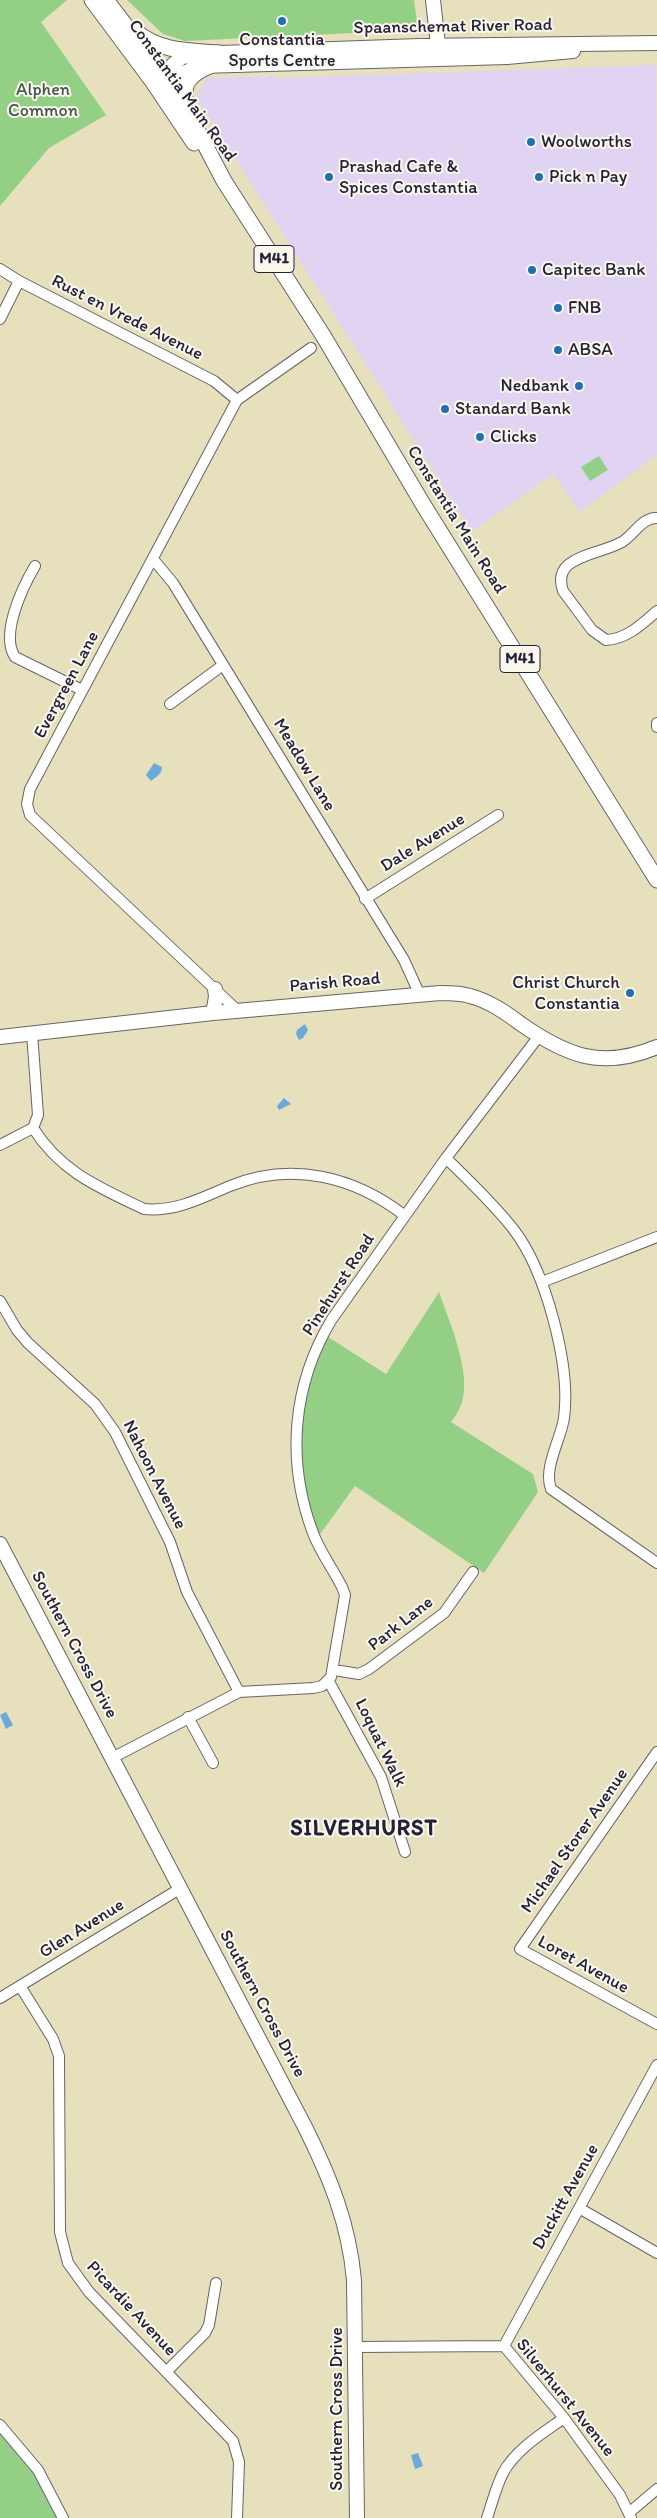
<!DOCTYPE html>
<html>
<head>
<meta charset="utf-8">
<style>
	body { margin:0 }
	canvas { display:block; background:#e7e0bc }
</style>
</head>
<body>
<canvas width="657" height="2518"></canvas>
<script>
const ctx = document.querySelector('canvas').getContext('2d');
ctx.lineJoin = 'round';
function fill(path, color) { ctx.fillStyle = color; ctx.fill(path, 'evenodd'); }
function trace(path, color, width, dash) { ctx.strokeStyle = color; ctx.lineWidth = width; ctx.lineCap = dash ? 'butt' : 'round'; ctx.setLineDash(dash || []); ctx.stroke(path); }
function write(font, color, halo, rows, align = 'center') {
  ctx.font = font + ' Itim,sans-serif'; ctx.lineWidth = 4; ctx.setLineDash([]); ctx.textBaseline = 'middle'; ctx.strokeStyle = halo; ctx.fillStyle = color; for (const [text, x, y, turn = 0] of rows) {
    ctx.save(); ctx.translate(x, y); ctx.rotate((+turn || 0) * Math.PI / 180); ctx.textAlign = isNaN(turn) ? turn : align; if (halo) ctx.strokeText(text, 0, 0); ctx.fillText(text, 0, 0); ctx.restore();
  }
}
fill(new Path2D(`
	M 656,65 L 657,455 L 580,512 L 553,474 L 472,532 L 196,97 L 207,78 L 276,76 L 277,78 Z`), '#e1d4f3');
fill(new Path2D(`
	M 0,0 L 67,0 L 41,22 L 106,115 L 49,148 L 0,206 Z
	M 127,0 L 414,0 L 418,30 L 185,41 L 163,34 Z
	M 599,456 L 608,470 L 590,481 L 581,467 Z
	M 439,1292 C 449,1321 473,1375 461,1405 C 459,1411 455,1416 451,1422 L 533,1474 L 538,1492 L 484,1573 L 355,1486 L 318,1537 L 308,1508 L 298,1449 L 306,1383 L 325,1335 L 386,1374 Z
	M 0,2425 L 18,2445 L 63,2518 L 0,2518 Z`), '#93d086');
fill(new Path2D(`
	M 154,763 L 162,767 C 162,774 156,777 151,781 L 146,775 Z
	M 305,1024 L 308,1030 L 303,1038 L 299,1040 L 296,1034 L 297,1030 Z
	M 284,1098 L 291,1104 L 279,1110 L 277,1106 Z
	M 6,1712 L 13,1725 L 6,1729 L 0,1715 Z
	M 418,2453 L 423,2466 L 415,2469 L 411,2455 Z`), '#6ba8dc');
const street = new Path2D(`
	M 0,269 L 19,281 L 214,381 L 237,400
	M 0,319 L 19,281
	M 657,518 C 642,517 634,535 622,542 C 606,551 583,553 568,565 C 560,572 560,582 563,591 L 592,630 L 606,640 C 627,639 642,624 657,611
	M 153,559 L 173,583 L 404,960 L 419,993
	M 35,566 C 22,588 0,635 15,657 L 82,690
	M 170,704 L 223,665
	M 657,723 L 657,727
	M 365,899 L 498,815
	M 238,1011 L 30,815 L 27,804 L 30,789 L 237,400 L 311,348
	M 32,1033 L 38,1115 L 33,1128
	M 33,1128 C 61,1172 98,1187 144,1209 C 176,1212 201,1198 230,1186 C 291,1161 354,1176 405,1216
	M 0,1145 L 33,1128
	M 446,1158 C 469,1181 494,1204 514,1230 C 546,1272 571,1366 564,1418 C 561,1439 543,1468 551,1489 L 657,1563
	M 542,1282 L 657,1237
	M 0,1301 L 17,1330 L 28,1343 L 95,1404 L 115,1432 L 170,1542 L 187,1592 L 239,1692
	M 334,1670 L 359,1674 L 369,1669 L 444,1613 L 473,1572
	M 328,1680 L 381,1777 L 405,1852
	M 188,1717 L 213,1763
	M 657,1752 L 520,1949 L 657,2024
	M 112,1758 L 239,1692 L 313,1688 L 322,1686 L 331,1677 L 345,1595 L 342,1587 C 333,1569 320,1552 313,1533 C 286,1461 292,1385 332,1319 L 446,1158 L 539,1036
	M 20,1986 L 53,2039 L 59,2056 L 60,2232 L 68,2263 L 89,2292 L 233,2441 L 239,2462 L 237,2518
	M 0,1998 L 181,1888
	M 579,2208 L 657,2253
	M 504,2346 L 657,2065
	M 356,2347 L 504,2346 L 564,2418 L 620,2495 L 631,2518
	M 167,2371 L 205,2333 L 209,2325 L 216,2283
	M 0,2425 L 38,2470 L 63,2518
	M 630,2512 L 657,2489
	M 487,2518 C 492,2503 496,2487 503,2473 C 516,2449 543,2433 564,2418`);
const secondary = new Path2D(`
	M 433,0 L 439,54
	M 154,81 L 182,57 L 220,53 L 419,46 L 657,43
	M 159,90 L 186,72 L 201,66 L 507,57 L 573,51
	M 213,1013 L 216,997 L 215,989
	M 0,1037 L 213,1013 L 440,993 C 450,993 461,993 470,996 C 489,1001 505,1012 521,1024 C 567,1056 602,1070 657,1047
	M 0,1544 L 305,2127 C 330,2177 349,2224 354,2280 L 357,2518`);
const primary = new Path2D(`
	M 92,0 L 153,82 L 194,143
	M 106,0 L 156,65 L 191,118 L 224,181 L 324,337 L 424,506 L 657,880
	M 135,31 C 160,52 189,51 220,53
	M 187,108 C 179,84 191,73 212,65`);
trace(street, '#676468', 12);
trace(secondary, '#676468', 16);
trace(primary, '#676468', 17);
trace(street, '#fff', 10);
trace(secondary, '#fff', 14);
trace(primary, '#fff', 15);
for (const [x, y, r, color] of [
	[282,21,5,"#1f6fb2"],
	[531,142,5,"#1f6fb2"],
	[329,177,5,"#1f6fb2"],
	[539,177,5,"#1f6fb2"],
	[532,270,5,"#1f6fb2"],
	[558,308,5,"#1f6fb2"],
	[558,350,5,"#1f6fb2"],
	[579,386,5,"#1f6fb2"],
	[445,409,5,"#1f6fb2"],
	[480,437,5,"#1f6fb2"],
	[630,993,5,"#1f6fb2"]
]) { const dot = new Path2D(); dot.arc(x, y, r, 0, 2 * Math.PI); ctx.fillStyle = color; ctx.fill(dot); trace(dot, '#fbf7ec', 2); }
for (const [x, y, w] of [
	[274,259,40],
	[520,659,40]
]) { const box = new Path2D(); box.roundRect(x - w / 2, y - 13.5, w, 27, 4); ctx.fillStyle = '#fbf7ec'; ctx.fill(box); trace(box, '#22223b', 1); }
write('bold 16px', '#22223b', null, [
	["M41",274,259],
	["M41",520,659]
]);
write('18px', '#22223b', '#fbf7ec', [
	["Spaanschemat River Road",453,27,-1],
	["Constantia Main Road",182,91,54],
	["Rust en Vrede Avenue",127,318,27],
	["Constantia Main Road",456,520,58],
	["Evergreen Lane",67,685,-62],
	["Meadow Lane",304,765,59],
	["Dale Avenue",423,843,-32],
	["Parish Road",335,983,-5],
	["Pinehurst Road",339,1285,-57],
	["Nahoon Avenue",154,1475,63],
	["Park Lane",401,1624,-38],
	["Southern Cross Drive",74,1645,62],
	["Loquat Walk",380,1743,64],
	["Michael Storer Avenue",575,1841,-55],
	["Glen Avenue",82,1929,-32],
	["Loret Avenue",583,1965,29],
	["Southern Cross Drive",262,2004,62],
	["Duckitt Avenue",566,2197,-61],
	["Picardie Avenue",131,2309,47],
	["Silverhurst Avenue",565,2398,51],
	["Southern Cross Drive",337,2409,-90]
]);
write('18px', '#22223b', '#fbf7ec', [
	["Constantia",282,40,"center"],
	["Sports Centre",282,61,"center"],
	["Woolworths",541,142],
	["Prashad Cafe &",339,167],
	["Spices Constantia",339,188],
	["Pick n Pay",549,177],
	["Capitec Bank",542,270],
	["FNB",568,308],
	["ABSA",568,350],
	["Nedbank",569,386,"right"],
	["Standard Bank",455,409],
	["Clicks",490,437],
	["Christ Church",620,983,"right"],
	["Constantia",620,1004,"right"]
], 'left');
write('18px', '#445652', '#fbf7ec', [
	["Alphen",43,90],
	["Common",43,111]
]);
ctx.letterSpacing = '1px';
write('bold 22px', '#22223b', '#fbf7ec', [
	["SILVERHURST",364,1829]
]);
ctx.letterSpacing = '0px';
</script>
</body>
</html>
